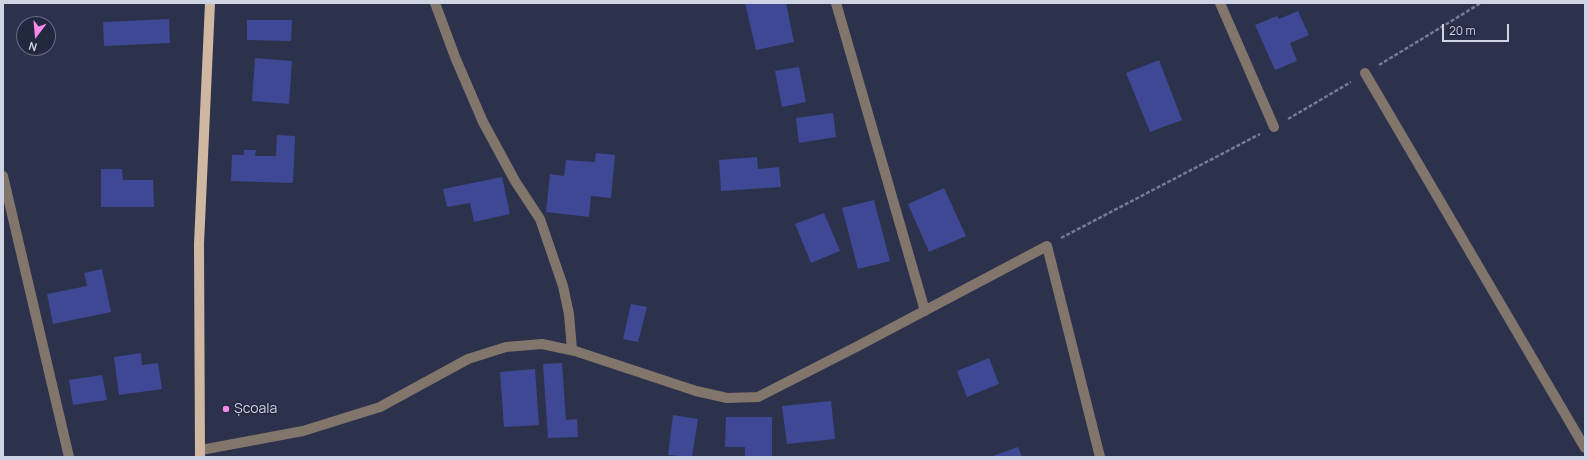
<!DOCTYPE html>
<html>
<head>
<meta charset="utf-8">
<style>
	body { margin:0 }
	#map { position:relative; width:1588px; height:460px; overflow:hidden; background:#2c324c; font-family:Manrope,sans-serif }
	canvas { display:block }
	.frame { position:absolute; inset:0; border:4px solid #cfd4e5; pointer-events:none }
	.north { position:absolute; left:16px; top:16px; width:40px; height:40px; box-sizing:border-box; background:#232841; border:1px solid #686d83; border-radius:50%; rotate:196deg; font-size:11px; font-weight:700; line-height:16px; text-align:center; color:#cfd4e5 }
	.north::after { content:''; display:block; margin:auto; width:14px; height:18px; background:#f888ea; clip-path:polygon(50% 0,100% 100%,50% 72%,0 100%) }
	.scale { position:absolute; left:1442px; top:24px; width:67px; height:18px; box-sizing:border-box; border:2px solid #cfd4e5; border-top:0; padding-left:5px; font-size:12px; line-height:14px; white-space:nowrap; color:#cfd4e5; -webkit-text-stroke:3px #232841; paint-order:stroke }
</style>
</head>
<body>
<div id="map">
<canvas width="1588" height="460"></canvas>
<div class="frame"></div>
<div class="north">N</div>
<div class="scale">20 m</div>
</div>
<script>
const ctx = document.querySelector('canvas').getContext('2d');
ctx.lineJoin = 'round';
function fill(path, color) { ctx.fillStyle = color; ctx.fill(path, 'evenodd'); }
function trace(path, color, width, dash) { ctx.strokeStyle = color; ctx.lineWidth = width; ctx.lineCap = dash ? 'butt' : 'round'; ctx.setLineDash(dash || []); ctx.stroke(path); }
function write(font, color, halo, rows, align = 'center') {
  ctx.font = font + ' Manrope,sans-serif'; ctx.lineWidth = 3; ctx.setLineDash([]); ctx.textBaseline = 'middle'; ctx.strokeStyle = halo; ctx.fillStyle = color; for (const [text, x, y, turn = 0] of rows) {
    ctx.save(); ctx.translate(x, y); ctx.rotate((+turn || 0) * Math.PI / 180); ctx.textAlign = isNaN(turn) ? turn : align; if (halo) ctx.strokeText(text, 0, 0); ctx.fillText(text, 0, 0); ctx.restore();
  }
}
fill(new Path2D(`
	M 745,3 L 786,3 L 794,42 L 756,50 Z
	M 1298,11 L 1309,35 L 1290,43 L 1297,61 L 1275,70 L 1255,25 L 1277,16 L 1279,19 Z
	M 169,19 L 170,43 L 104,46 L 103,22 Z
	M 247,20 L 292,20 L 291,41 L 247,40 Z
	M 255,58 L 292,61 L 289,104 L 252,101 Z
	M 1159,60 L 1182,120 L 1150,132 L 1126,73 Z
	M 799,67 L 806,102 L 782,107 L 775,71 Z
	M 833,113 L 836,137 L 799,143 L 796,118 Z
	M 277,135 L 295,136 L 293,183 L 231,181 L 232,155 L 244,155 L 244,150 L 256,150 L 255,156 L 276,156 Z
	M 596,153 L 615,155 L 611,198 L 591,196 L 589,217 L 546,212 L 550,174 L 564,176 L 566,160 L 595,162 Z
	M 757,157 L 758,169 L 779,167 L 781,187 L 721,191 L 719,160 Z
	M 101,169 L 122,169 L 123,180 L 153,180 L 154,207 L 101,207 Z
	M 502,177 L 510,214 L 474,222 L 470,203 L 447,207 L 443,189 Z
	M 944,188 L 966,236 L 929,252 L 908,204 Z
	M 874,200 L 890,261 L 858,269 L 842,208 Z
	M 824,213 L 840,251 L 811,263 L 795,224 Z
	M 102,269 L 111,312 L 53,324 L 47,294 L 87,286 L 84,273 Z
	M 631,304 L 647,307 L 638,342 L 623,339 Z
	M 141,353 L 142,365 L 158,363 L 162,389 L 119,395 L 114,357 Z
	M 989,358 L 999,384 L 967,397 L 957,371 Z
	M 562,363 L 566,420 L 577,419 L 578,437 L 548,438 L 543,364 Z
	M 535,369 L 539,425 L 504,427 L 500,372 Z
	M 102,375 L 107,400 L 73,405 L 69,380 Z
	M 831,401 L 835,439 L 787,444 L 782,406 Z
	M 673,415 L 698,419 L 692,457 L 668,455 Z
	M 726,417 L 772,417 L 772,457 L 745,457 L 745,447 L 725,447 Z
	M 1018,447 L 1022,457 L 990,457 Z`), '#3e4894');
trace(new Path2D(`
	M 1379,65 L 1481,3
	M 1288,119 L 1351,82
	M 1061,238 L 1260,134`), '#757b91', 2.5, [4, 2]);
trace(new Path2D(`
	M 435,3 L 455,57 L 483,122 L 515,181 L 540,219 L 563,286 L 569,314 L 572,350 L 696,391 L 727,398 L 758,397 L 858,346 L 1047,246 L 1100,457
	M 836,3 L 925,311
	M 1220,3 L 1274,127
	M 1365,73 L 1585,448
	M 3,176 L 69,457
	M 201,450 L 303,431 L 380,407 L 468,359 L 506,347 L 542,344 L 575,351`), '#82766c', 10);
trace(new Path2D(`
	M 200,457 L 199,244 L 210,3`), '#d0b7a2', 10);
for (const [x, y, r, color] of [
	[226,409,4,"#f888ea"]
]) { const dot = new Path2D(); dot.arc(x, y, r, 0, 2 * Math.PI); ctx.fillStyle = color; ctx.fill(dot); trace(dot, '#232841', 1.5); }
write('14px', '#cfd4e5', '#232841', [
	["Școala",234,409]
], 'left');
</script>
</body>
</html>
